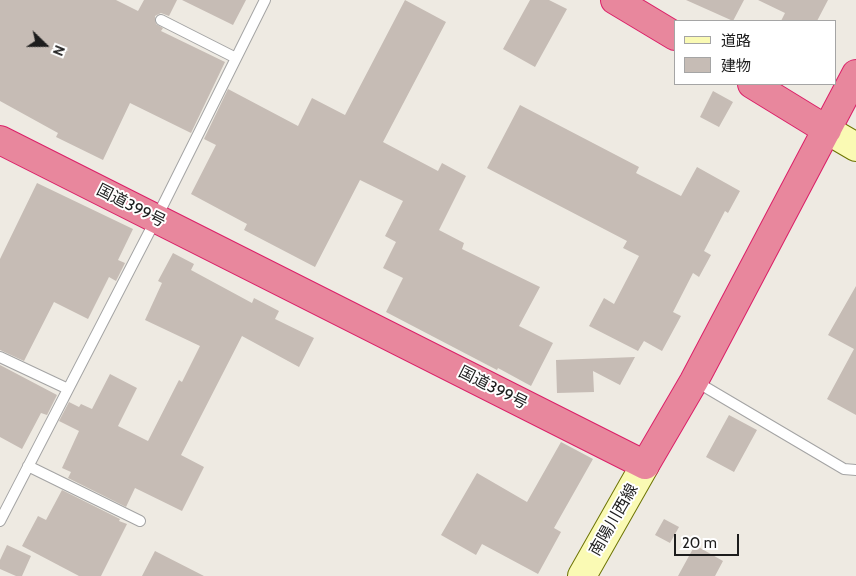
<!DOCTYPE html>
<html>
<head>
<meta charset="utf-8">
<style>
	body { margin:0 }
	#map { position:relative; width:856px; height:576px; overflow:hidden; background:#eeeae2; font-family:Cabin,"Noto Sans JP",sans-serif }
	canvas { display:block }
	.legend { position:absolute; left:674px; top:20px; width:162px; height:65px; box-sizing:border-box; background:#fff; border:1px solid #a5a5a5; margin:0; padding:6px 9px; list-style:none; font-size:15px; color:#1d1d1d }
	.legend li { display:flex; align-items:center; gap:10px; height:25px }
	.legend b { width:25px; border:1px solid #a5a5a5 }
	.north { position:absolute; left:20px; top:20px; width:50px; height:50px; -webkit-text-stroke:4px #fff; paint-order:stroke; rotate:112deg; font-size:14px; font-weight:700; line-height:20px; text-align:center; color:#1d1d1d }
	.north::after { content:''; display:block; margin:auto; width:18px; height:22px; background:#1d1d1d; clip-path:polygon(50% 0,100% 100%,50% 72%,0 100%) }
	.scale { position:absolute; left:674px; top:534px; width:65px; height:22px; box-sizing:border-box; border:2px solid #1d1d1d; border-top:0; padding-left:6px; font-size:15px; line-height:18px; white-space:nowrap; color:#1d1d1d; -webkit-text-stroke:4px #fff; paint-order:stroke }
</style>
</head>
<body>
<div id="map">
<canvas width="856" height="576"></canvas>
<ul class="legend">
<li><b style="height:6px;background:#fafab4"></b>道路</li>
<li><b style="height:14px;background:#c6bcb5"></b>建物</li>
</ul>
<div class="north">N</div>
<div class="scale">20 m</div>
</div>
<script>
const ctx = document.querySelector('canvas').getContext('2d');
ctx.lineJoin = 'round';
function fill(path, color) { ctx.fillStyle = color; ctx.fill(path, 'evenodd'); }
function trace(path, color, width, dash) { ctx.strokeStyle = color; ctx.lineWidth = width; ctx.lineCap = dash ? 'butt' : 'round'; ctx.setLineDash(dash || []); ctx.stroke(path); }
function write(font, color, halo, rows, align = 'center') {
  ctx.font = font + ' Cabin,"Noto Sans JP",sans-serif'; ctx.lineWidth = 4; ctx.setLineDash([]); ctx.textBaseline = 'middle'; ctx.strokeStyle = halo; ctx.fillStyle = color; for (const [text, x, y, turn = 0] of rows) {
    ctx.save(); ctx.translate(x, y); ctx.rotate((+turn || 0) * Math.PI / 180); ctx.textAlign = isNaN(turn) ? turn : align; if (halo) ctx.strokeText(text, 0, 0); ctx.fillText(text, 0, 0); ctx.restore();
  }
}
fill(new Path2D(`
	M 0,0 L 116,0 L 138,11 L 144,0 L 177,0 L 169,16 L 161,13 L 155,16 L 156,24 L 163,28 L 161,31 L 225,62 L 191,133 L 130,103 L 103,160 L 56,137 L 58,133 L 0,101 Z
	M 182,0 L 246,0 L 233,25 Z
	M 405,0 L 446,22 L 383,142 L 438,171 L 442,163 L 466,176 L 439,230 L 464,243 L 462,249 L 540,287 L 519,326 L 553,343 L 531,386 L 498,368 L 497,370 L 386,312 L 403,278 L 383,268 L 396,242 L 385,236 L 403,201 L 360,180 L 315,267 L 244,230 L 247,224 L 191,194 L 216,145 L 204,139 L 228,89 L 298,126 L 312,98 L 345,115 Z
	M 530,0 L 549,0 L 567,9 L 535,67 L 503,49 Z
	M 686,0 L 744,0 L 733,21 Z
	M 758,0 L 828,0 L 817,21 L 781,21 L 785,13 Z
	M 713,91 L 733,102 L 719,127 L 700,117 Z
	M 520,105 L 639,167 L 636,173 L 681,196 L 697,167 L 740,191 L 728,213 L 725,211 L 704,251 L 711,255 L 699,277 L 693,273 L 673,312 L 681,316 L 662,351 L 644,341 L 638,351 L 589,326 L 604,298 L 614,304 L 639,256 L 623,248 L 627,241 L 487,168 Z
	M 37,183 L 133,229 L 118,260 L 125,263 L 116,281 L 109,277 L 88,319 L 54,302 L 24,361 L 0,350 L 0,259 Z
	M 173,253 L 194,264 L 191,270 L 252,303 L 254,298 L 279,311 L 275,319 L 314,338 L 299,367 L 242,336 L 181,455 L 204,467 L 182,511 L 135,488 L 126,507 L 68,478 L 71,472 L 62,468 L 79,431 L 59,421 L 69,402 L 79,407 L 81,404 L 92,409 L 110,374 L 137,388 L 118,426 L 148,441 L 179,380 L 182,382 L 200,346 L 145,320 L 162,283 L 158,281 Z
	M 856,286 L 856,415 L 827,399 L 854,349 L 828,335 Z
	M 635,357 L 620,385 L 593,371 L 594,392 L 557,393 L 556,360 Z
	M 0,365 L 57,395 L 47,415 L 41,413 L 22,449 L 0,437 Z
	M 729,415 L 757,430 L 734,472 L 706,457 Z
	M 561,442 L 593,459 L 554,528 L 561,532 L 538,574 L 482,544 L 476,555 L 441,535 L 477,473 L 527,502 Z
	M 62,490 L 120,519 L 119,521 L 127,524 L 101,576 L 79,576 L 22,546 L 38,516 L 46,520 Z
	M 664,519 L 679,527 L 670,543 L 655,535 Z
	M 7,545 L 31,556 L 22,576 L 16,576 L 0,569 L 0,560 Z
	M 695,545 L 723,561 L 715,576 L 678,576 Z
	M 155,551 L 204,576 L 142,576 Z`), '#c6bcb5');
const lane = new Path2D(`
	M 161,20 L 236,58
	M 0,357 L 68,389
	M 695,381 L 844,469 L 856,470
	M 28,466 L 140,521
	M 0,521 L 156,219 L 265,0`);
const secondary = new Path2D(`
	M 827,130 L 856,147
	M 582,576 L 645,465`);
const highway = new Path2D(`
	M 615,0 L 675,36
	M 752,84 L 827,130
	M 0,140 L 645,465 L 694,381 L 856,74`);
trace(lane, '#a4a4a4', 12);
trace(secondary, '#6d7403', 30);
trace(highway, '#db2068', 30);
trace(lane, '#fff', 10);
trace(secondary, '#fafab4', 28);
trace(highway, '#e8879d', 28);
write('16px', '#1d1d1d', '#fff', [
	["国道399号",131,206,27],
	["国道399号",493,388,27],
	["南陽川西線",614,520,-60]
]);
</script>
</body>
</html>
